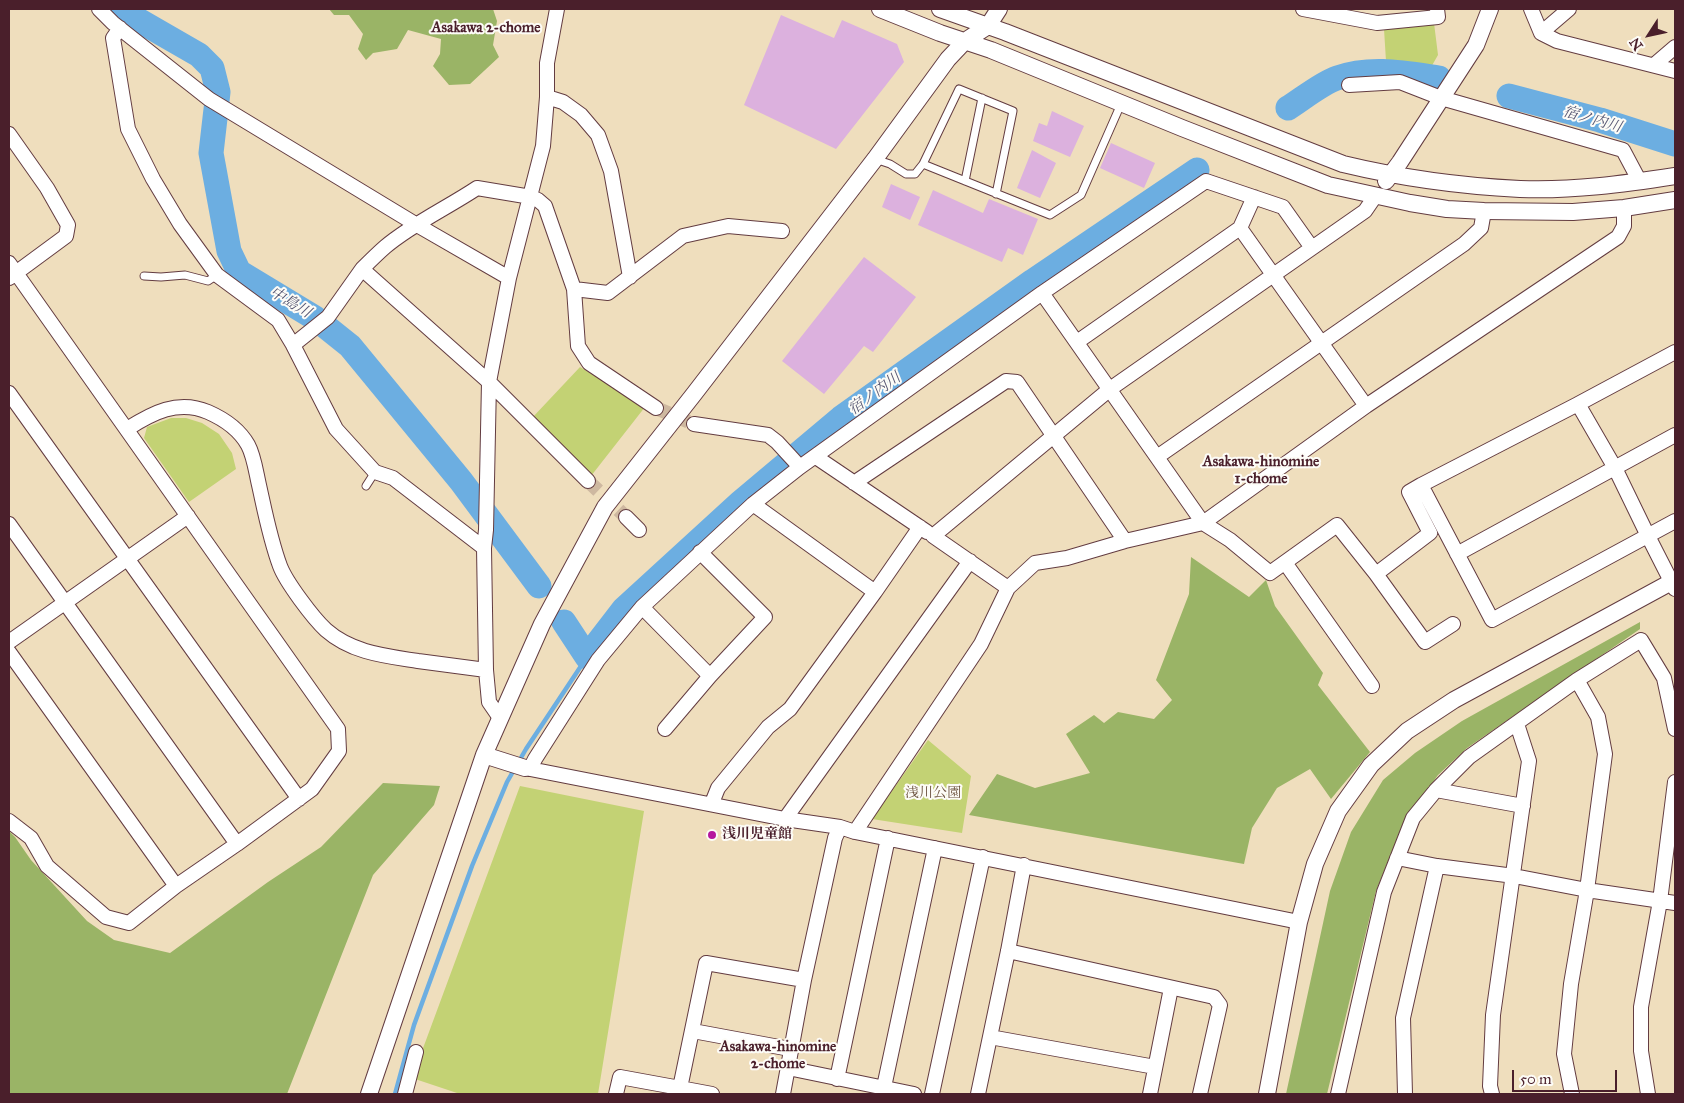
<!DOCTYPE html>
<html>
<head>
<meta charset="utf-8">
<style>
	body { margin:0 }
	#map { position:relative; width:1684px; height:1103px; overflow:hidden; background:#efdebd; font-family:"IM FELL Great Primer",serif }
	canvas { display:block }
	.frame { position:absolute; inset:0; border:10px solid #4a1f2b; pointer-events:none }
	.north { position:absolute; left:1624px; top:10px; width:50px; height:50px; -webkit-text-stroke:4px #fdfcf7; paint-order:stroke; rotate:235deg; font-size:14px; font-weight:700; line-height:20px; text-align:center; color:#4a1f2b }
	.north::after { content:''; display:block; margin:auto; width:18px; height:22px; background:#4a1f2b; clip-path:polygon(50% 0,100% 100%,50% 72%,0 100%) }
	.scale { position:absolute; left:1512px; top:1070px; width:105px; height:22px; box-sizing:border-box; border:2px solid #4a1f2b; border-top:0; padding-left:6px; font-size:15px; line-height:18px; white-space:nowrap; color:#4a1f2b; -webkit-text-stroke:4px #fdfcf7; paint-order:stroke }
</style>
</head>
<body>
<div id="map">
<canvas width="1684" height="1103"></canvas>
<div class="frame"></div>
<div class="north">N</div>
<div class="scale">50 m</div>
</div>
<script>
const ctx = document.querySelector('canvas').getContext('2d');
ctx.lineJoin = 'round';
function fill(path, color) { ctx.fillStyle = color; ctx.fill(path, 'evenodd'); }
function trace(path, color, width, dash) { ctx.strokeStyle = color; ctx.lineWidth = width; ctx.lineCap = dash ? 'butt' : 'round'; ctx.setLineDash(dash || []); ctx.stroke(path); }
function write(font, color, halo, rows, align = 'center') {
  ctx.font = font + ' "IM FELL Great Primer","Noto Serif JP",serif'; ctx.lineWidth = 4; ctx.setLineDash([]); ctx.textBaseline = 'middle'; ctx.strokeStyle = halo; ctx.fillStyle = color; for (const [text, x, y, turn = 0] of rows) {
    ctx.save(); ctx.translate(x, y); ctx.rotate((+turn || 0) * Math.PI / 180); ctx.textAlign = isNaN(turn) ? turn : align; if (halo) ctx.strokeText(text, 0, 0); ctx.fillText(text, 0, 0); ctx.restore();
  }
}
fill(new Path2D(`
	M 1434,23 L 1438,55 L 1430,69 L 1386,61 L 1384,29 Z
	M 580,367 L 645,407 L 591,476 L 532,418 Z
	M 171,418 L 186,418 L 202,423 L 219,434 L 232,453 L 236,469 L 189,502 L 144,438 L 147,427 Z
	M 928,740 L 971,776 L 962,833 L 872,819 Z
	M 520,786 L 644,811 L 598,1094 L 460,1094 L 412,1078 Z`), '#c3d274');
fill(new Path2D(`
	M 329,9 L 493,9 L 497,21 L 493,45 L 499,57 L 470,84 L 449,85 L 433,66 L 440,54 L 441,39 L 408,30 L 397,49 L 373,53 L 366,60 L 358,49 L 363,34 L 349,15 L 334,15 Z
	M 1191,557 L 1249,597 L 1266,580 L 1275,606 L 1323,673 L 1318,685 L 1370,752 L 1331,799 L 1310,769 L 1277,788 L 1252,828 L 1244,864 L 969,815 L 997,774 L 1035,788 L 1090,773 L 1066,734 L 1094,715 L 1104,723 L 1118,712 L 1154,719 L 1172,700 L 1156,680 L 1189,594 Z
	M 1640,622 L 1640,629 L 1467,748 L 1438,775 L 1402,826 L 1376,891 L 1327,1094 L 1286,1094 L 1330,891 L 1351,832 L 1383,780 L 1415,753 L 1462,721 Z
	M 383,783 L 440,786 L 434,805 L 373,875 L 287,1094 L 9,1094 L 9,831 L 15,837 L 31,860 L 87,921 L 114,940 L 170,953 L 268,882 L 321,847 Z`), '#9ab466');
trace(new Path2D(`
	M 395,1094 L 414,1025 L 472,866 L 507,782 L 526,749 L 587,657`), '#6caee1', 4.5);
trace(new Path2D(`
	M 119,9 L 199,55 L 212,68 L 218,92 L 211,153 L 229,251 L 239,272 L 315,318 L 350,346 L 461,481 L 539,586
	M 1509,96 L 1600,120 L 1675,144
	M 1288,108 C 1301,100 1322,83 1337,78 C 1371,66 1405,73 1439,78
	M 564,622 L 587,657 L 624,609 L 741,502 L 841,418 L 1033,281 L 1197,170`), '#6caee1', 25);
fill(new Path2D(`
	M 781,15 L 834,38 L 842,20 L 897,44 L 904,62 L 836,149 L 744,105 Z
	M 1052,111 L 1084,126 L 1070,157 L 1033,141 L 1039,123 L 1047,126 Z
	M 1111,143 L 1155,163 L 1144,188 L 1100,168 Z
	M 1032,150 L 1056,163 L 1040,198 L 1017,188 Z
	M 891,184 L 920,197 L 910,220 L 882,207 Z
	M 933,190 L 983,213 L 989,199 L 1038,219 L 1023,255 L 1008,248 L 1002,262 L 918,225 Z
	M 864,257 L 916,297 L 873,352 L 864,346 L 824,394 L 782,361 Z`), '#dcb1de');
trace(new Path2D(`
	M 656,408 L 694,424
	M 588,481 L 626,517`), '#ceb8a0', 14, [14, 7]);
const service = new Path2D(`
	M 875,159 L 890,164 L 906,174 L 915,174 L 923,164 L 1050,215 L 1081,195 L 1121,104
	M 923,164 L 959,89 L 1013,111 L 996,194
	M 965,181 L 982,98
	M 144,276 L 161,277 L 185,275 L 208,281 L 217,275
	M 366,486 L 375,472`);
const minor = new Path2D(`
	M 99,9 L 113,23 L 209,99 L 417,225 L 509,278
	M 1303,9 L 1377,23 L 1438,17 L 1437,9
	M 1531,9 L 1541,33 L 1557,41 L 1675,71
	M 120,28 L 113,38 L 128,129 L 153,179 L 180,224 L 217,275 L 278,320 L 293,345
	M 1541,33 L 1569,9
	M 1654,65 L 1675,47
	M 1349,85 L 1400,82 L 1441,98 L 1623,150 L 1640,182
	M 547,97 L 563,102 L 581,115 L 598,135 L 611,171 L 630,277
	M 9,134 L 47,188 L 68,225 L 66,236 L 9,278
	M 1240,228 L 1366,406
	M 9,263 L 338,729 L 339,751 L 312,789 L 237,844 L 176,886 L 129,923 L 106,917 L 47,866 L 31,838 L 9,821
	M 362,269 C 369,262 377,254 385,247 C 412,224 447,208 477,188 L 531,197 L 538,200 L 545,206 L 574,289 L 578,346 L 589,363 L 656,408
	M 574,289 L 608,293 L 683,236 L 728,226 L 782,231
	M 1042,293 L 1203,523 L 1230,540 L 1270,573 L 1337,525 L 1376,574 L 1430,533 L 1409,492 L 1421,485
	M 1077,342 L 1240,228 L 1254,197
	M 9,393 L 299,799
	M 1578,404 L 1675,352
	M 694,424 L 768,435 L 777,442 L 800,467
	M 127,429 C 152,413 178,399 208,412 C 224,419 239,429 248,445 C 254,456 256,472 259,485 C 265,512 270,539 280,566 C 286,582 313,618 326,630 C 352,653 386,656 418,661 C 441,664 463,667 486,670
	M 816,457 L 927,532
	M 1157,457 L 1464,244 L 1481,228 L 1484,211
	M 854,483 L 1006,381 L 1017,382 L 1125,541
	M 753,504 L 875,592
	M 626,517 L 639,530
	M 1675,521 L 1492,620 L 1421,485 L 1578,404 L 1615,468 L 1648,536 L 1675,589
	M 9,524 L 237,844
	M 484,548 L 393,478 L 375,472 L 336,429 L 293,345 L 328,317 L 362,269 L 489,382 L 588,481
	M 1457,554 L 1675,435
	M 1286,564 L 1372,686
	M 1376,574 L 1425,642 L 1453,624
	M 1008,588 L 933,536 L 1110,389 L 1365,211 L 1376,195
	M 642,607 L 710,676
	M 9,642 L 188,516
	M 9,652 L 176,886
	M 500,718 L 489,702 L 486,670 L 484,548 L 486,530 L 489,382 L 509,278 L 543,146 L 547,97 L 547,63 L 557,9
	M 665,729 L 710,676 L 765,617 L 700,552
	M 525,768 L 785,819 L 840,827 L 855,832 L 1299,922
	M 530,769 L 535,759 L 598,660 L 642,607 L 753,504 L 800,467 L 1042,293 L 1206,181 L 1283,207 L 1312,248
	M 1436,790 L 1523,806
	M 712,803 L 718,788 L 768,727 L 790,709 L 875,592 L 920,527
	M 785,819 L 970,561
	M 855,832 L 981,644 L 1008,588 L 1035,563 L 1067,558 L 1125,541 L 1203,523 L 1366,406 L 1618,237 L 1624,226 L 1624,208
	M 1397,858 L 1437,866 L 1514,876 L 1587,890 L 1675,903
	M 1008,951 L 1214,997 L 1220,1005 L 1200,1094
	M 693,1031 L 790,1049
	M 990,1037 L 1155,1067
	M 788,1068 L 914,1094
	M 837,1079 L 888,838
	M 884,1087 L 935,848
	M 405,1094 L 416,1052
	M 616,1094 L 620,1077 L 680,1088
	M 712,1094 L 680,1088 L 706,963 L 804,980
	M 783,1094 L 804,980 L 835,838 L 840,827
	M 932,1094 L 983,857
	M 978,1094 L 1008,951 L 1024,865
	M 1150,1094 L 1171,988
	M 1338,1094 L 1384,892 L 1413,818 L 1436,790 L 1469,757 L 1577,680 L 1641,640 L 1664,678 L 1675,729
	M 1405,1094 L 1403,1018 L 1437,866
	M 1492,1094 L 1490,1086 L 1493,1015 L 1529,761 L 1517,724
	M 1572,1094 L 1564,1054 L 1571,984 L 1587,890 L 1605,754 L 1598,717 L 1577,680
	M 1648,1094 L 1641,1051 L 1641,1007 L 1660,901 L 1675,782`);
const tertiary = new Path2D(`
	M 880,9 L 940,33 L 991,50 L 1182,128 L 1328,185 L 1410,203 L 1447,209 L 1484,211 L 1573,212 L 1624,208 L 1675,200
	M 940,9 L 1005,32 L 1343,164 C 1401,178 1460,186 1520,189 C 1572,191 1624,184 1675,176
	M 1386,181 L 1400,162 L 1476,45 L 1490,9
	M 484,755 L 525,768
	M 369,1094 L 484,755 L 542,624 L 605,507 L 694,394 L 875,159 L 948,59 L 965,41 L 988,26 L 999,9
	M 1267,1094 L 1299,922 L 1315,864 L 1338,811 L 1371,765 L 1407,731 L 1454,700 L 1675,580`);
trace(service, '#633c41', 9);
trace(minor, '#633c41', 16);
trace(tertiary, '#633c41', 18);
trace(service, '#fff', 7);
trace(minor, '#fff', 14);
trace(tertiary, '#fff', 16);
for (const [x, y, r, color] of [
	[712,835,5,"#b5179e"]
]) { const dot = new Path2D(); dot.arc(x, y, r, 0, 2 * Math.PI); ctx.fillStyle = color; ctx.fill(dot); trace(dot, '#fdfcf7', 2); }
write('14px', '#6e5541', '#fdfcf7', [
	["浅川公園",933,794]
]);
write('bold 14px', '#4a1f2b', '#fdfcf7', [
	["浅川児童館",722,835]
], 'left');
write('bold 15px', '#4a1f2b', '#fdfcf7', [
	["Asakawa 2-chome",486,28],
	["Asakawa-hinomine",1261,462],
	["1-chome",1261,479],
	["Asakawa-hinomine",778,1047],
	["2-chome",778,1064]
]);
write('italic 15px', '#585874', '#fdfcf7', [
	["宿ノ内川",1592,120,16],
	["中島川",290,303,31],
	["宿ノ内川",875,394,-36]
]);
</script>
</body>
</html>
